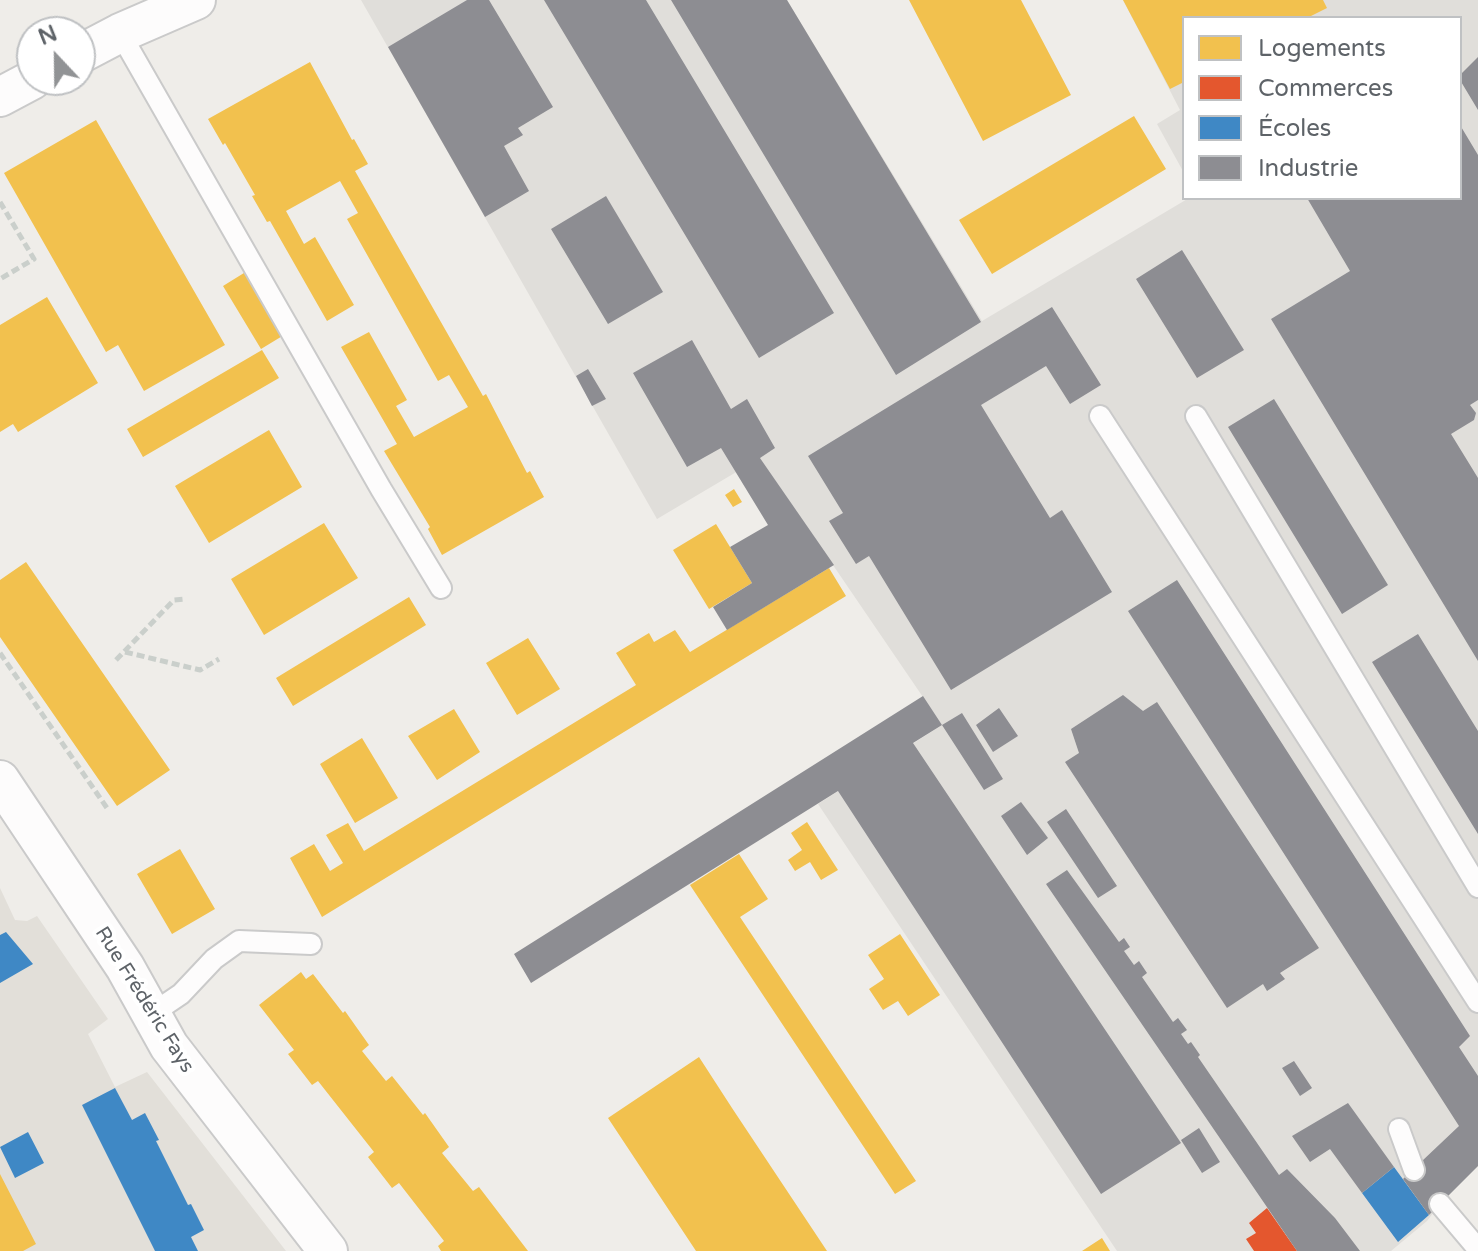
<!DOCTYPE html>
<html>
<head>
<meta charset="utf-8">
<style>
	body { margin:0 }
	#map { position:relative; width:1478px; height:1251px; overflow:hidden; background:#efede9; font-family:"Varela Round",sans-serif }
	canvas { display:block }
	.legend { position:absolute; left:1182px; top:16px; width:280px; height:184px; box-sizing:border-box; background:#fff; border:2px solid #bfc1c3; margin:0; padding:10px 14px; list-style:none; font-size:24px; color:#5e6368 }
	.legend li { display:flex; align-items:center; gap:16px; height:40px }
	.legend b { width:40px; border:2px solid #bfc1c3 }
	.north { position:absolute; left:16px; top:16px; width:80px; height:80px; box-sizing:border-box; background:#fff; border:2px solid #bfc1c3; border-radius:50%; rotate:338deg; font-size:22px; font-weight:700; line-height:32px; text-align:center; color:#5e6368 }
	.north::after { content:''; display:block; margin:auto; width:28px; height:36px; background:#919395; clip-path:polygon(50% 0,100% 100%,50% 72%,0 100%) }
</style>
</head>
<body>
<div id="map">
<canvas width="1478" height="1251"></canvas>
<ul class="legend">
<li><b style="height:22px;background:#f2c14e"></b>Logements</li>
<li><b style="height:22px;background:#e4572e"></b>Commerces</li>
<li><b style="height:22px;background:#3f88c5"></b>Écoles</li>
<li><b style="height:22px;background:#8d8d92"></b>Industrie</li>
</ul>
<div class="north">N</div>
</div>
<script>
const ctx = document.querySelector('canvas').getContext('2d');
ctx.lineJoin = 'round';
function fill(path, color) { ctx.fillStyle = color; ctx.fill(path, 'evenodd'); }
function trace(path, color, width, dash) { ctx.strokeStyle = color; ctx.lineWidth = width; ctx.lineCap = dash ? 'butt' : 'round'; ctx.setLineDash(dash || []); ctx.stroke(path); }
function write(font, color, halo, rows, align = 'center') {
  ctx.font = font + ' "Varela Round",sans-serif'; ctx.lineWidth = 8; ctx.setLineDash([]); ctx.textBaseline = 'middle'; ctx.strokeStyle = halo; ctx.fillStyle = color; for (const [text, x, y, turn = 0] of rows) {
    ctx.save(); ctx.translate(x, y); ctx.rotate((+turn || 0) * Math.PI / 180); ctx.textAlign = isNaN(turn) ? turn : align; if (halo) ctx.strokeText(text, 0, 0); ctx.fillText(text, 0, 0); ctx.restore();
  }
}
fill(new Path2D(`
	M 361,0 L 787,0 L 982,321 L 1189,198 L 1460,198 L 1460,18 L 1184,18 L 1184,173 L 1157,124 L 1180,110 L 1123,0 L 1478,0 L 1478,1166 L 1440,1204 L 1427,1221 L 1391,1251 L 1117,1251 L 818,804 L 942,725 L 760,458 L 657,519 Z`), '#e0deda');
fill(new Path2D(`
	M 0,888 L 15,920 L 27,921 L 37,916 L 108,1019 L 88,1034 L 115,1087 L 147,1072 L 286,1251 L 0,1251 Z`), '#e2dfd9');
fill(new Path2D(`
	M 909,0 L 1021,0 L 1071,95 L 983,141 Z
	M 1123,0 L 1323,0 L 1327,8 L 1307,18 L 1184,18 L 1184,82 L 1170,89 Z
	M 310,62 L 352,140 L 354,139 L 368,164 L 355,171 L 483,396 L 486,394 L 527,473 L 530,471 L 544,497 L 442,555 L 428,529 L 430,527 L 384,451 L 397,444 L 341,347 L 369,332 L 407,400 L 396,406 L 414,437 L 468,407 L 449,375 L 438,381 L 347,219 L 358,213 L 340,181 L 286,211 L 304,244 L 315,237 L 354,305 L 327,321 L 270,221 L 267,222 L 252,196 L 255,195 L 225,143 L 223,145 L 208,119 Z
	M 1134,116 L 1166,169 L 992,274 L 959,220 Z
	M 96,120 L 225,345 L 144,391 L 118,345 L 106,352 L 4,173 Z
	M 252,268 L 284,335 L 261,349 L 223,286 Z
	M 47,297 L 98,383 L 18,432 L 13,424 L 0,432 L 0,325 Z
	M 262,350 L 279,378 L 143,457 L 127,429 Z
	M 269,430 L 302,487 L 209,543 L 175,486 Z
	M 734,489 L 742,502 L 733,507 L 725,495 Z
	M 324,523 L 358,578 L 264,635 L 231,579 Z
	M 716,524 L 752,583 L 709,609 L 673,550 Z
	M 26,562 L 170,770 L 117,806 L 0,637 L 0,580 Z
	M 829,568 L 846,596 L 322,917 L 290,858 L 314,844 L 330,871 L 343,863 L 326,835 L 348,823 L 364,851 L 636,685 L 616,653 L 649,633 L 654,642 L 675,630 L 690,652 Z
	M 409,597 L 426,625 L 293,706 L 276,678 Z
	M 528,638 L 560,689 L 517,715 L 486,663 Z
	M 454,709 L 480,752 L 437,780 L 408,736 Z
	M 362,738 L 398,798 L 355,823 L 320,764 Z
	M 807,822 L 838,870 L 821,880 L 810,862 L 795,871 L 788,860 L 802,850 L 791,833 Z
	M 180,849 L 215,909 L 172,934 L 137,874 Z
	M 739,854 L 768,899 L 740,917 L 916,1181 L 895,1194 L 690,885 Z
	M 900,934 L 940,995 L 908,1016 L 898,1001 L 883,1010 L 869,989 L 884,979 L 868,955 Z
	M 301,972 L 306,979 L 313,974 L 343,1013 L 345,1011 L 369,1045 L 362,1051 L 386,1081 L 392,1076 L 423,1115 L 425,1113 L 449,1147 L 442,1153 L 473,1191 L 479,1187 L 528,1251 L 441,1251 L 438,1246 L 444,1241 L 399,1183 L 392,1188 L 368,1157 L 374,1152 L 318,1081 L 312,1085 L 288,1054 L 294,1050 L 259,1005 Z
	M 699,1057 L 732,1108 L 827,1251 L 696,1251 L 608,1118 Z
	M 0,1174 L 36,1244 L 23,1251 L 0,1251 Z
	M 1102,1238 L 1110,1251 L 1082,1251 Z`), '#f2c14e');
fill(new Path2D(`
	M 1267,1208 L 1297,1251 L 1254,1251 L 1246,1239 L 1256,1233 L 1249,1223 Z`), '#e4572e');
fill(new Path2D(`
	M 6,932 L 33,964 L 0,983 L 0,935 Z
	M 115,1088 L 132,1120 L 145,1113 L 159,1140 L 156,1141 L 188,1205 L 191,1204 L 204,1230 L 191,1237 L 198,1251 L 155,1251 L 82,1105 Z
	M 28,1132 L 44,1163 L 15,1178 L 0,1147 Z
	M 1394,1167 L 1429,1215 L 1398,1242 L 1362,1193 Z`), '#3f88c5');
fill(new Path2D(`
	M 467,0 L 489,0 L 553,107 L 518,128 L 523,135 L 504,146 L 529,191 L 485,217 L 388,47 Z
	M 544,0 L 646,0 L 834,313 L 759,358 Z
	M 671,0 L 787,0 L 981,322 L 896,375 Z
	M 1478,57 L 1478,110 L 1460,80 L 1460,75 Z
	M 1460,125 L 1478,155 L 1478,400 L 1470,405 L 1476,413 L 1474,420 L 1451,434 L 1478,478 L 1478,661 L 1271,319 L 1350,271 L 1307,198 L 1460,198 Z
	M 606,196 L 663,292 L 608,324 L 551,229 Z
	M 1182,250 L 1244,350 L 1197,378 L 1136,279 Z
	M 1052,307 L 1101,385 L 1070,404 L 1046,366 L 981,405 L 1050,518 L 1062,510 L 1112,592 L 951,690 L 869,556 L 856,564 L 829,521 L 843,513 L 808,456 Z
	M 692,340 L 731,409 L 747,399 L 775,448 L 760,458 L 834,565 L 727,630 L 713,607 L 752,583 L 730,547 L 768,525 L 721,448 L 687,467 L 633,373 Z
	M 588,369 L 606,399 L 592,406 L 576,376 Z
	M 1274,399 L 1388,585 L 1342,614 L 1228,427 Z
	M 1177,580 L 1470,1036 L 1459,1047 L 1478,1076 L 1478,1166 L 1429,1215 L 1403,1179 L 1459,1126 L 1128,611 Z
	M 1418,634 L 1478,731 L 1478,834 L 1372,662 Z
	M 1123,695 L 1143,711 L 1157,702 L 1319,948 L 1280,973 L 1285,979 L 1267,991 L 1263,984 L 1227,1008 L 1065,762 L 1079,753 L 1071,729 Z
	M 923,696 L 942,725 L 913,743 L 1181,1143 L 1101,1194 L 838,791 L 531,983 L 514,954 Z
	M 999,708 L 1018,736 L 993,752 L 976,725 Z
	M 962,713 L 1003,779 L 984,790 L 942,725 Z
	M 1021,802 L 1048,838 L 1027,855 L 1001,816 Z
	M 1066,809 L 1117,886 L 1098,898 L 1047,822 Z
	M 1067,870 L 1119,942 L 1124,938 L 1130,947 L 1124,951 L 1134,965 L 1139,961 L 1147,973 L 1142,977 L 1173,1022 L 1178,1018 L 1187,1030 L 1181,1034 L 1188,1044 L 1191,1042 L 1200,1055 L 1198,1057 L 1279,1175 L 1287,1169 L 1335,1218 L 1360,1251 L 1297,1251 L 1046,884 Z
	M 1294,1061 L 1312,1088 L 1300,1096 L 1282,1068 Z
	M 1348,1103 L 1394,1167 L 1362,1193 L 1330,1149 L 1310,1162 L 1292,1136 Z
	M 1199,1128 L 1220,1162 L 1202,1173 L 1181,1140 Z`), '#8d8d92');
const service = new Path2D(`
	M 120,33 L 381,489 L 441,588
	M 1100,416 L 1478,1002
	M 1196,416 L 1478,887
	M 150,1015 L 181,994 L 214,959 L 239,941 L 311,944
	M 1399,1129 L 1414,1170
	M 1440,1204 L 1478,1249`);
const minor = new Path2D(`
	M 80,54 L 120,33 L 196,0
	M 0,97 L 32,80
	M 0,780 L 125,967 L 169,1046 L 328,1251`);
trace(service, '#cacaca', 24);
trace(minor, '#cacaca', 42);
trace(new Path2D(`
	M 0,202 L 34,259 L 0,279
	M 125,652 L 200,670 L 219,659
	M 0,653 L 107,808
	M 116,660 L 174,600 L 184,599`), '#cacfcb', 5, [8, 4]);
trace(service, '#fdfcfc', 20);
trace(minor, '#fdfcfc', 38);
write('20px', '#5e6368', '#fff', [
	["Rue Frédéric Fays",144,1000,58]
]);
</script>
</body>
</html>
